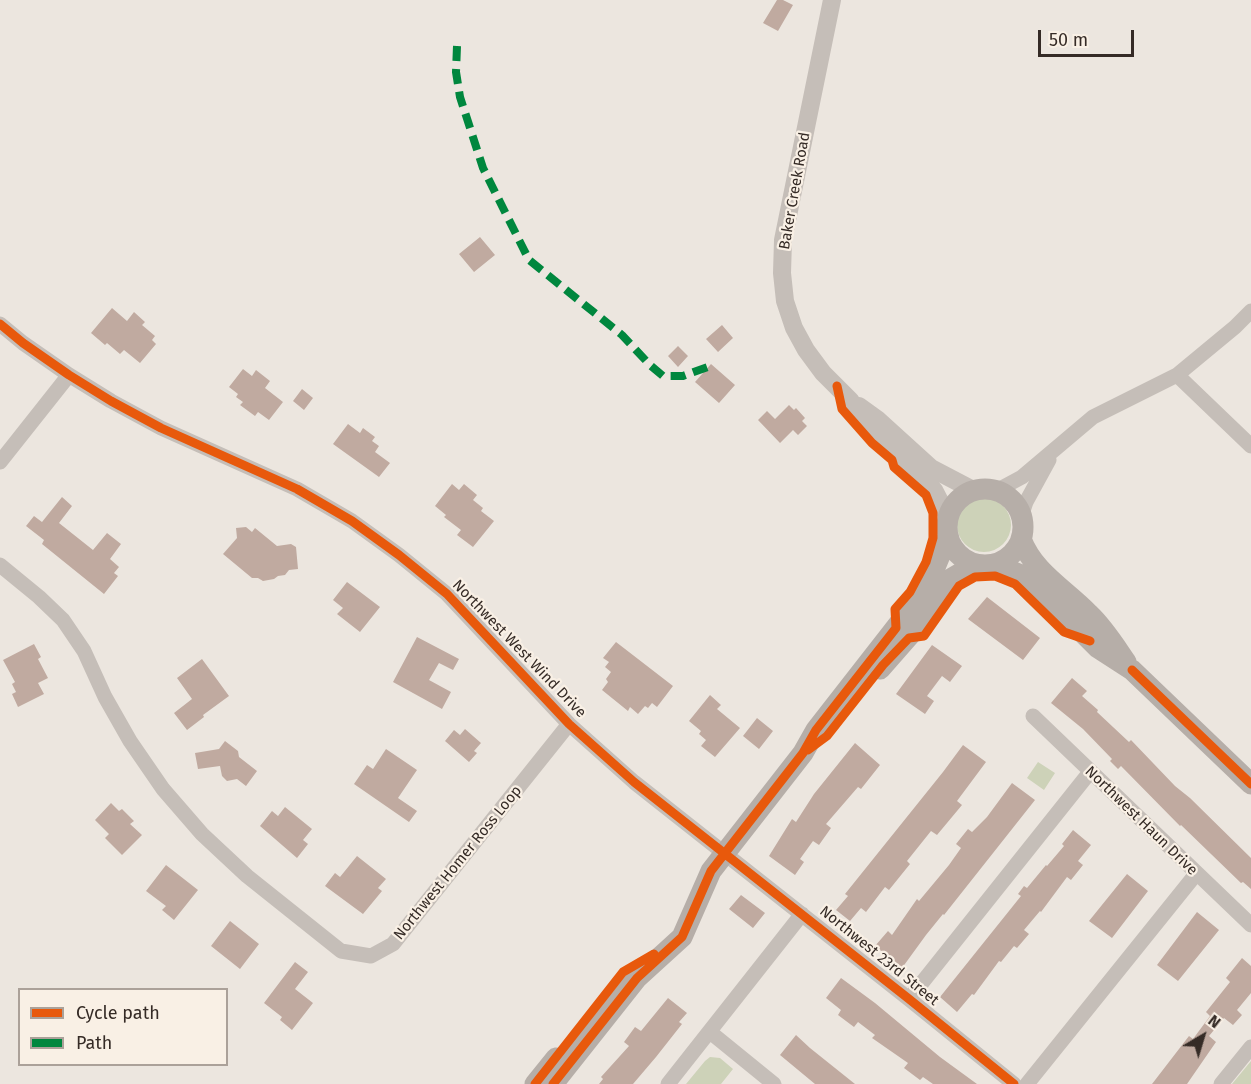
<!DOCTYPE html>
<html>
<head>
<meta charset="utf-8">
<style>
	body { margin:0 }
	#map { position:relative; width:1251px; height:1084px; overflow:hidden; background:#ece6df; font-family:"Fira Sans",sans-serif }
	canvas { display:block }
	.legend { position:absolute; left:18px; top:988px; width:210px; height:78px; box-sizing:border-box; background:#f9f0e5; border:2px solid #aba199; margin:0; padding:8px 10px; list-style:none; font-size:18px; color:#352b26 }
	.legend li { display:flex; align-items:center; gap:12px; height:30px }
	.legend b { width:30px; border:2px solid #aba199 }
	.north { position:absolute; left:1173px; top:1006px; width:60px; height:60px; -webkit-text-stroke:4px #f9f0e5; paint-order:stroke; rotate:38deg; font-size:16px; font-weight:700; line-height:24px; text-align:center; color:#352b26 }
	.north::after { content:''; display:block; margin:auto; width:21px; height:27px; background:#352b26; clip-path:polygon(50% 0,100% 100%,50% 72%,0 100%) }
	.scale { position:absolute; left:1038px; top:30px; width:96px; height:27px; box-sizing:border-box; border:3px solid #352b26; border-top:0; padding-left:8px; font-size:18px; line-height:21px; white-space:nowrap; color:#352b26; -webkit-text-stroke:4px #f9f0e5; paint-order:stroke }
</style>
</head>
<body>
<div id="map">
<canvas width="1251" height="1084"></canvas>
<ul class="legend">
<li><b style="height:8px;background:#e8590c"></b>Cycle path</li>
<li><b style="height:8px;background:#00873e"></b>Path</li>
</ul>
<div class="north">N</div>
<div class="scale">50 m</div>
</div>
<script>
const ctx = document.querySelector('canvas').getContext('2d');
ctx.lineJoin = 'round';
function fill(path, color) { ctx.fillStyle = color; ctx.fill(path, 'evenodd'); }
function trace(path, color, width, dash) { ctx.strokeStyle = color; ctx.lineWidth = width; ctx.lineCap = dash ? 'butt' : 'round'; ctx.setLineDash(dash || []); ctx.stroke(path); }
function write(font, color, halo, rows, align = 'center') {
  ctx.font = font + ' "Fira Sans",sans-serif'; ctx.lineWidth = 4.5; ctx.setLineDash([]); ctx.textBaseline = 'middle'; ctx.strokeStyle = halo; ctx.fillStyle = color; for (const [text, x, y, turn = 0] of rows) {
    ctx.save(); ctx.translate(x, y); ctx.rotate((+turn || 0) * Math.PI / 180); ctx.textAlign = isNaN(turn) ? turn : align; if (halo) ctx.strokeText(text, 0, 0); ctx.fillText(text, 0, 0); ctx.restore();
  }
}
fill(new Path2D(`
	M957 525a27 27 0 1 1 54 0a27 27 0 1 1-54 0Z
	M 1038,762 L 1055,773 L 1044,790 L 1027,778 Z
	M 710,1057 L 720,1058 L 733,1069 L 721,1084 L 686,1084 L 705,1061 Z
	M 1251,1061 L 1251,1084 L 1232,1084 Z`), '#cdd2b8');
fill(new Path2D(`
	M 777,0 L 783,0 L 793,5 L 778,31 L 763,23 Z
	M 480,237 L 495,255 L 474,272 L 459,254 Z
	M 112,308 L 127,321 L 134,312 L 145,322 L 142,325 L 155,336 L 152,340 L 156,344 L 140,363 L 124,350 L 120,354 L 107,343 L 105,345 L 91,333 Z
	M 722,325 L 733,338 L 718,352 L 706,339 Z
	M 678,346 L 688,356 L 678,367 L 668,356 Z
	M 711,364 L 735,385 L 719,403 L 695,382 Z
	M 243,369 L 252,376 L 256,370 L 270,381 L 265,388 L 283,402 L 269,420 L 258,412 L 255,416 L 240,405 L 243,402 L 236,397 L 238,394 L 229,387 Z
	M 302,389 L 313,398 L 304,410 L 293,401 Z
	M 789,405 L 794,410 L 796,408 L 805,418 L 802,421 L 807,426 L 798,435 L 793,430 L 780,443 L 758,420 L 767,411 L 775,419 Z
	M 348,424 L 360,433 L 363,428 L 375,437 L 372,441 L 379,446 L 375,452 L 390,463 L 379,477 L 333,444 Z
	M 452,484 L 459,490 L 464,484 L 477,495 L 473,500 L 483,508 L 481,511 L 494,521 L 473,547 L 457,535 L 461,530 L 444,517 L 446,515 L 435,506 Z
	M 62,497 L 72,506 L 59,523 L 93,550 L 107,533 L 121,544 L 110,559 L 119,567 L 114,573 L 118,576 L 104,594 L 42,544 L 44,540 L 26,526 L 34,516 L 42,522 Z
	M 246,527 L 252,532 L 255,528 L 277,546 L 291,544 L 296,547 L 298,569 L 289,570 L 285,575 L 278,576 L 274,579 L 263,581 L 258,578 L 252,578 L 223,554 L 237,538 L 236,528 Z
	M 347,582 L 380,607 L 360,632 L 337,614 L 343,608 L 333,600 Z
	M 987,597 L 1040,638 L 1023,660 L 968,619 Z
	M 417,637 L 459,659 L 453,670 L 439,663 L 429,680 L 451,692 L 442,709 L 393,682 Z
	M 616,642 L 673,686 L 657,707 L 652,703 L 648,708 L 645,706 L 638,714 L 630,707 L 628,711 L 602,690 L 608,682 L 606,679 L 611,672 L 605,667 L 609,662 L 603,658 Z
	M 34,644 L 41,657 L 38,659 L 48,678 L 38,683 L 44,694 L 18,707 L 12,694 L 16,692 L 12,684 L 15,682 L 3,660 Z
	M 932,645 L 962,666 L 950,682 L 942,676 L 927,696 L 934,701 L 925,714 L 896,694 Z
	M 202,659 L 229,696 L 203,715 L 204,717 L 187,730 L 174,713 L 192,699 L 177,678 Z
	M 1072,678 L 1087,691 L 1082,696 L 1098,710 L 1097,712 L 1129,742 L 1131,740 L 1175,786 L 1190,798 L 1251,858 L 1251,889 L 1243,882 L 1241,883 L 1181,825 L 1180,826 L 1121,766 L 1118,769 L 1110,761 L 1112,759 L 1083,729 L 1051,703 Z
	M 710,695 L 721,705 L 717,709 L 740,728 L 715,757 L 701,746 L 706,740 L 699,734 L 701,731 L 689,721 Z
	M 757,718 L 773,731 L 759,749 L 743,736 Z
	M 465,729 L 481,743 L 474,751 L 477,753 L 469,762 L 445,741 L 454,730 L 460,735 Z
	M 225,741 L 238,751 L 239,757 L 257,771 L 246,786 L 237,779 L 227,781 L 222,776 L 220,766 L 198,769 L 195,753 L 219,749 Z
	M 855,743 L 880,765 L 861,789 L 858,787 L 826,824 L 831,828 L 819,845 L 813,841 L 800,859 L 804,862 L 795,875 L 769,856 L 792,819 L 796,822 L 814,794 Z
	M 963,745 L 986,762 L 957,801 L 962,805 L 937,835 L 931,831 L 907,861 L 910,864 L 889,890 L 885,887 L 866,912 L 861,908 L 850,921 L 836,910 L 848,896 L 845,894 L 943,772 Z
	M 386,749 L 417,770 L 398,798 L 417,811 L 409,822 L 354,784 L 367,765 L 373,769 Z
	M 1012,783 L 1035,800 L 944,915 L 943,914 L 926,935 L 902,968 L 875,946 L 888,931 L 892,935 L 917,899 L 919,901 L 949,865 L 961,848 L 956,844 L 968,829 L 972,832 L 987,817 Z
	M 111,803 L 119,811 L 122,809 L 134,821 L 130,824 L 142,835 L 122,855 L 105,838 L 109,834 L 95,820 Z
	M 285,807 L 312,829 L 303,840 L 308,844 L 297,858 L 260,826 L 272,811 L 278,816 Z
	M 1073,830 L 1091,845 L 1078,861 L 1083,865 L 1071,880 L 1067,877 L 1041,912 L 1040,911 L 1024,930 L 1029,934 L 1017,948 L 1014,946 L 1001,962 L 999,961 L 974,995 L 972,994 L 957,1012 L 940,997 L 1021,896 L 1018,894 L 1024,886 L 1027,888 L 1046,865 L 1047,866 L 1064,846 L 1062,844 Z
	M 357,856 L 386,879 L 378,888 L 382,891 L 363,914 L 325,886 L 335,873 L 340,877 Z
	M 166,865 L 198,890 L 174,920 L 162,910 L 166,906 L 146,891 Z
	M 1127,874 L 1148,891 L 1112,938 L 1089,921 Z
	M 741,895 L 765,913 L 753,928 L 729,909 Z
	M 1197,912 L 1219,930 L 1178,981 L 1157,965 Z
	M 230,921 L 259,944 L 240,969 L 211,946 Z
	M 1242,958 L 1251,966 L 1251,993 L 1237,1010 L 1242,1015 L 1233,1025 L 1224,1018 L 1209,1036 L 1216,1042 L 1187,1084 L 1152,1084 L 1189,1036 L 1193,1039 L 1210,1016 L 1206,1012 L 1230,982 L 1226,978 Z
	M 295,962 L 308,972 L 295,989 L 313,1003 L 292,1030 L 280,1020 L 282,1017 L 264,1003 Z
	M 841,978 L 875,1003 L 940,1057 L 977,1084 L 933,1084 L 923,1077 L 920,1080 L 904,1068 L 908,1063 L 872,1038 L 875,1035 L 858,1022 L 854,1027 L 838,1015 L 841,1010 L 826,998 Z
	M 668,998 L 687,1013 L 679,1022 L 682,1024 L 656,1057 L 633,1084 L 599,1084 L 603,1079 L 601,1077 L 629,1046 L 624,1042 L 635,1027 L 641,1031 Z
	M 796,1035 L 810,1048 L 855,1084 L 815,1084 L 780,1055 Z`), '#c0aaa0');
trace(new Path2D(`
	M 0,324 L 23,343 L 69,375 L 111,401 L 161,428 L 297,489 L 352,521 L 399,555 L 447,594 L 569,724 L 634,782 L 909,999 L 1014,1084
	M 1177,375 L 1251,446
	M 0,462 L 69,375
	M 996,491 L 1022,477 L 1093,417 L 1177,375 L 1235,327 L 1251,311
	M 1021,517 L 1026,502 L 1049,460
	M 0,565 L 39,597 L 63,620 L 84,651 L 105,697 L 130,741 L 163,789 L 202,834 L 247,876 L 341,951 L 371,956 L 393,944 L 569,724
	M 1033,716 L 1251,925
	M 909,999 L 1090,772
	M 710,1032 L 774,1084
	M 668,1084 L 802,914
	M 1027,1084 L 1196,874
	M 1221,1084 L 1251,1047`), '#c5beb8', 15);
trace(new Path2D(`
	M 832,0 L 783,240 L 782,273 L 785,301 L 794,328 L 806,350 L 823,373 L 850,400 L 869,429 L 934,490 L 948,517
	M 859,406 L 877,419 L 931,468 L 973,490`), '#c5beb8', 18);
trace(new Path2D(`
	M947 527a38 38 0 1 1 76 0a38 38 0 1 1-76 0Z
	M 1021,539 C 1034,573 1065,589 1089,614 C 1104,628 1115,646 1126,662
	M 994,564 L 1021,575 L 1035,585 L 1098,648 L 1132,670 L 1251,784
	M 880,669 L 923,620 L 952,578 L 976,564
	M 535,1084 L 556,1058
	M 553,1084 L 637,978 L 682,937 L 711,871 L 803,753 L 816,730 L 926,589 L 948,536`), '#b6aea8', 21);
trace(new Path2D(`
	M 457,46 L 456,72 L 460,97 L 483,168 L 529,260 L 622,335 L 650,365 L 663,376 L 683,376 L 713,365`), '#00873e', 8, [15, 8]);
trace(new Path2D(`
	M 0,324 L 23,343 L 69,375 L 111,401 L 161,428 L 297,489 L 352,521 L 399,555 L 447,594 L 569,724 L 634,782 L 909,999 L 1014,1084
	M 1132,670 L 1251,784
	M 808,750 L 827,736 L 883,665 L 909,638 L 924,636 L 959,586 L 975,577 L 995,576 L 1015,584 L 1064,632 L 1090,641
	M 535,1084 L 623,972 L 654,954
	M 553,1084 L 637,978 L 682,937 L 711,871 L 803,753 L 816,730 L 896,628 L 895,609 L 910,592 L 926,562 L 933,538 L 933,513 L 926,495 L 894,467 L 892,460 L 872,443 L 842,409 L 837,386`), '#e8590c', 9);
write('15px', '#352b26', '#f9f0e5', [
	["Baker Creek Road",795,191,-80],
	["Northwest West Wind Drive",519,649,46],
	["Northwest Haun Drive",1141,821,44],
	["Northwest Homer Ross Loop",458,863,-51],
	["Northwest 23rd Street",879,956,39]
]);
</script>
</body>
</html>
